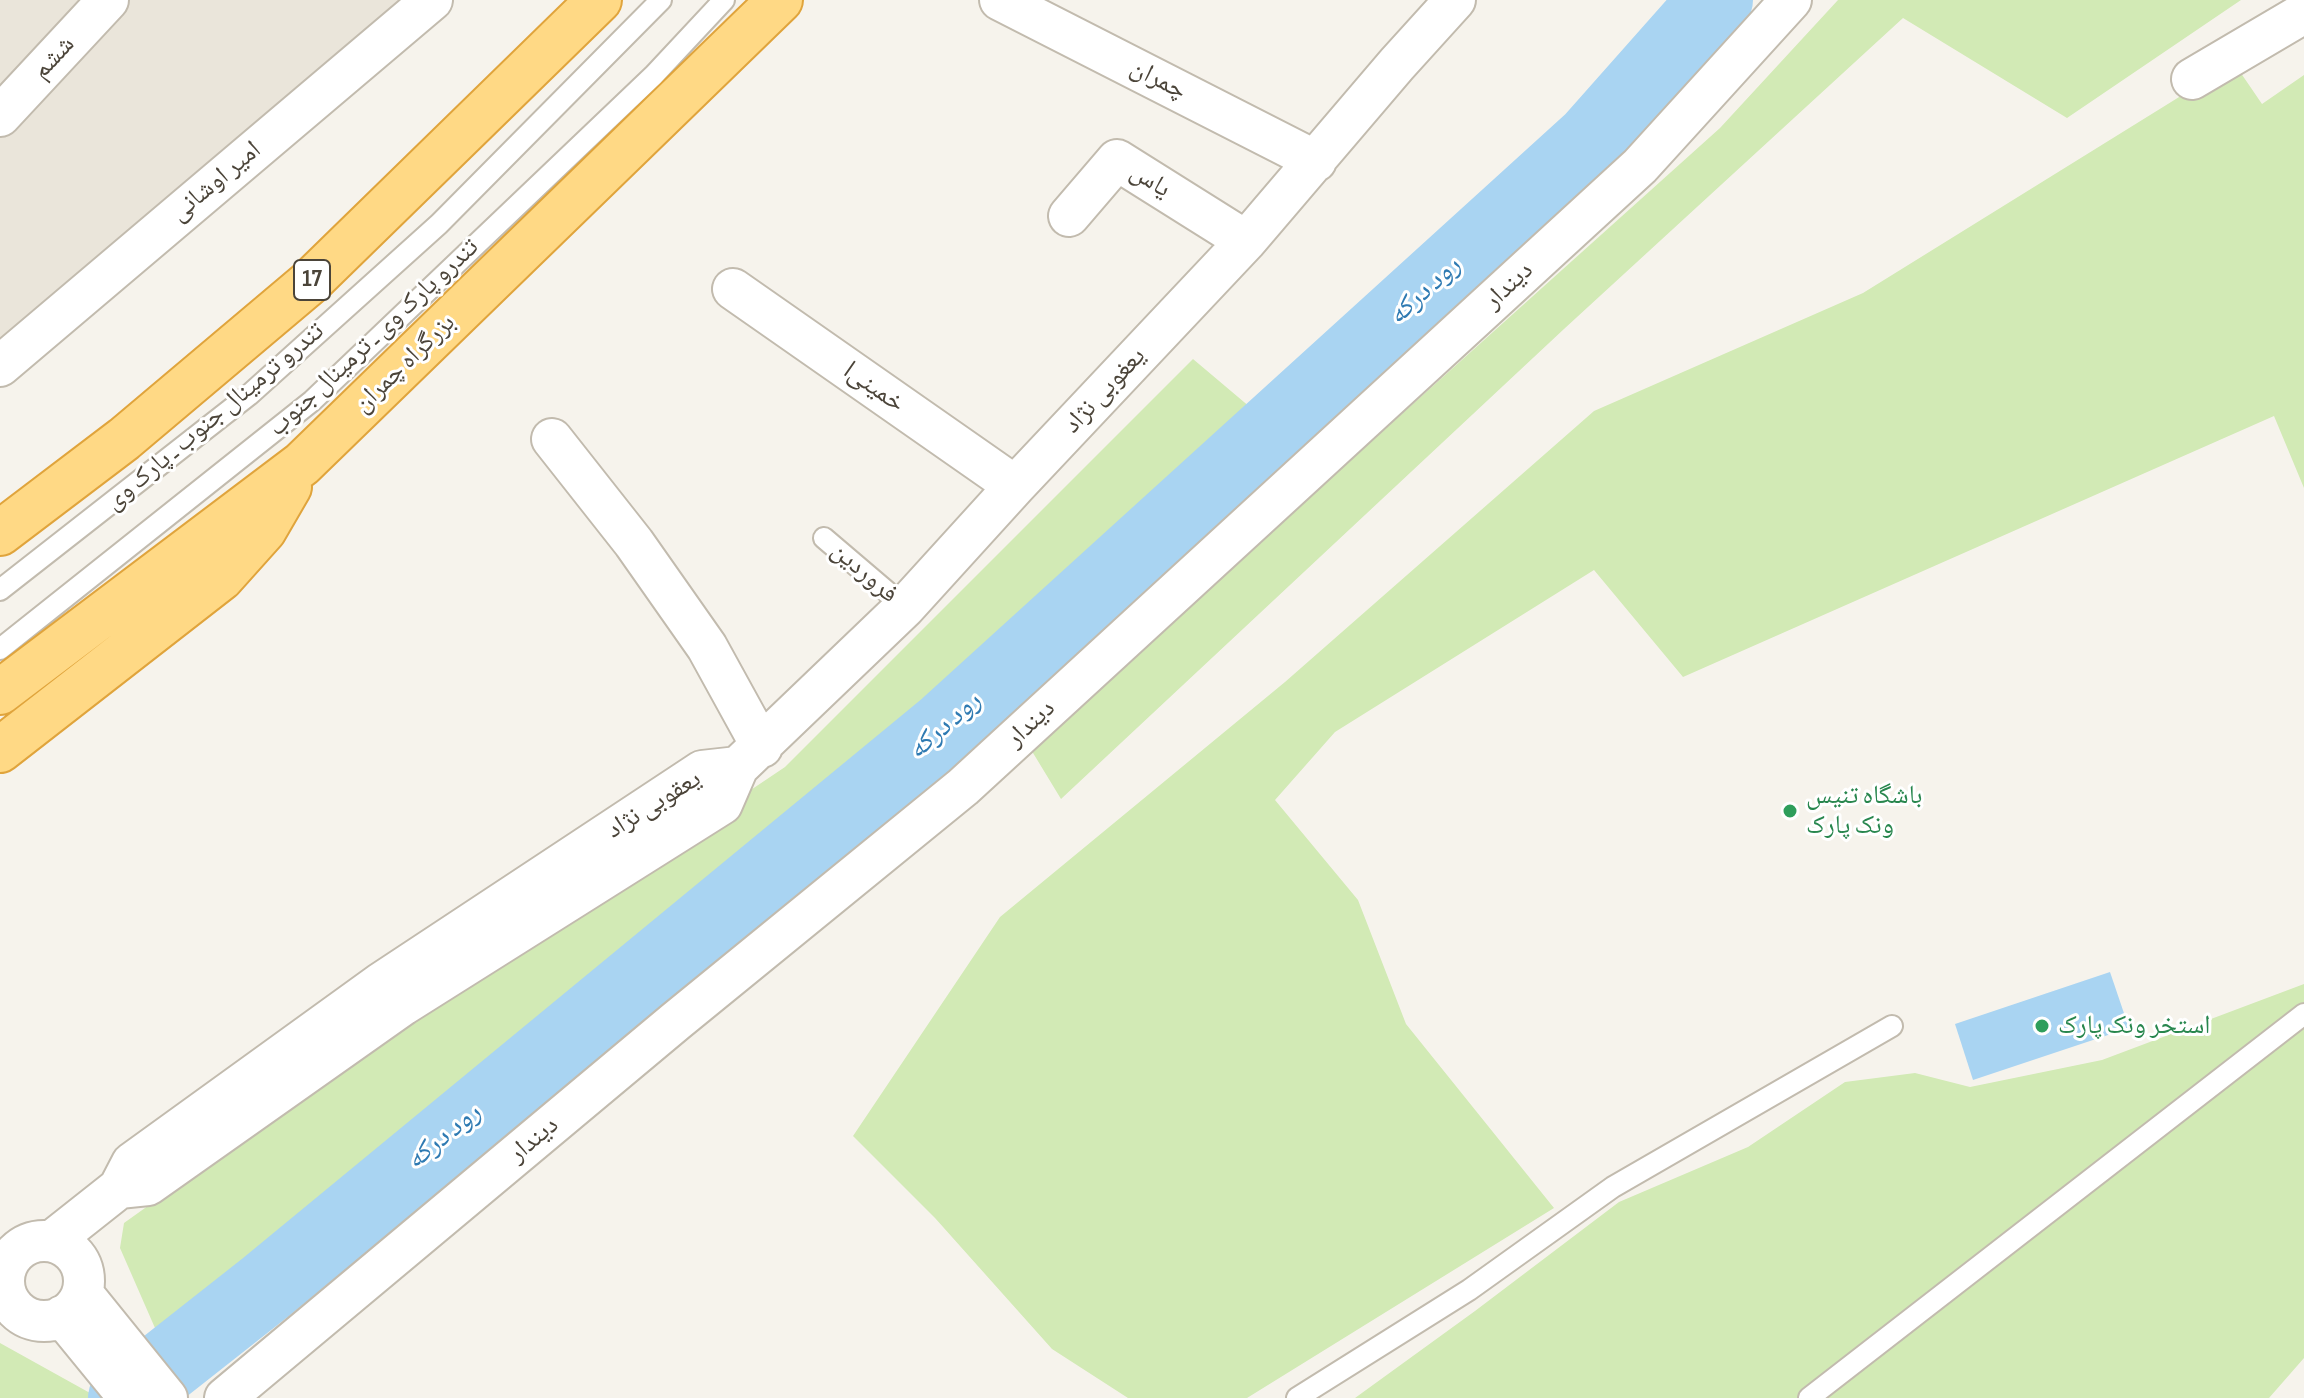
<!DOCTYPE html>
<html>
<head>
<meta charset="utf-8">
<style>
	body { margin:0 }
	canvas { display:block; background:#f6f3ec }
</style>
</head>
<body>
<canvas width="2304" height="1398"></canvas>
<script>
const ctx = document.querySelector('canvas').getContext('2d');
ctx.lineJoin = 'round';
function fill(path, color) { ctx.fillStyle = color; ctx.fill(path, 'evenodd'); }
function trace(path, color, width, dash) { ctx.strokeStyle = color; ctx.lineWidth = width; ctx.lineCap = dash ? 'butt' : 'round'; ctx.setLineDash(dash || []); ctx.stroke(path); }
function write(font, color, halo, rows, align = 'center') {
  ctx.font = font + ' "Sofia Sans Condensed","Noto Naskh Arabic",sans-serif'; ctx.lineWidth = 6; ctx.setLineDash([]); ctx.textBaseline = 'middle'; ctx.strokeStyle = halo; ctx.fillStyle = color; for (const [text, x, y, turn = 0] of rows) {
    ctx.save(); ctx.translate(x, y); ctx.rotate((+turn || 0) * Math.PI / 180); ctx.textAlign = isNaN(turn) ? turn : align; if (halo) ctx.strokeText(text, 0, 0); ctx.fillText(text, 0, 0); ctx.restore();
  }
}
fill(new Path2D(`
	M 0,0 L 418,0 L 0,349 Z`), '#eae5da');
fill(new Path2D(`
	M 1838,0 L 2241,0 L 2067,118 L 1903,18 L 1564,329 L 1061,799 L 1030,748 L 1720,128 Z
	M 2234,63 L 2262,104 L 2304,75 L 2304,488 L 2274,416 L 1683,677 L 1594,570 L 1335,732 L 1275,800 L 1358,900 L 1406,1024 L 1554,1208 L 1247,1398 L 1128,1398 L 1052,1349 L 935,1218 L 853,1136 L 1000,917 L 1285,682 L 1594,411 L 1863,293 Z
	M 1193,359 L 1257,413 L 737,876 L 323,1207 L 162,1344 L 120,1248 L 124,1223 L 411,1018 L 785,767 Z
	M 2304,984 L 2304,1358 L 2269,1398 L 1355,1398 L 1475,1311 L 1619,1202 L 1748,1147 L 1845,1082 L 1915,1073 L 1970,1087 L 2102,1060 Z
	M 0,1343 L 99,1398 L 0,1398 Z`), '#d2eab5');
fill(new Path2D(`
	M 2110,972 L 2129,1028 L 1973,1080 L 1955,1024 Z`), '#a9d4f2');
trace(new Path2D(`
	M 125,1398 L 266,1287 L 947,726 L 1591,141 L 1716,0`), '#a9d4f2', 74);
const service = new Path2D(`
	M 824,538 L 905,607
	M 0,590 L 249,395 L 439,224 L 661,0
	M 0,649 L 312,401 L 654,75 L 724,0
	M 1297,1398 L 1469,1290 L 1613,1187 L 1892,1026
	M 1809,1398 L 2304,1014`);
const minor = new Path2D(`
	M 1000,0 L 1316,161
	M 2192,79 L 2304,13
	M 0,116 L 108,0
	M 1069,216 L 1117,160 L 1246,241
	M 733,289 L 1015,486
	M 0,366 L 432,0
	M 552,439 L 634,543 L 707,647 L 762,747
	M 119,1188 L 148,1185 L 403,1005 L 722,804 L 738,767 L 905,607 L 1015,486 L 1246,241 L 1397,64 L 1455,0
	M4 1281a40 40 0 1 1 80 0a40 40 0 1 1-80 0Z
	M 52,1241 L 119,1188 L 132,1163 L 381,983 L 702,771 L 738,767
	M 83,1294 L 167,1398
	M 62,1316 L 129,1398
	M 225,1398 L 676,1021 L 963,787 L 1640,166 L 1791,0`);
const trunk = new Path2D(`
	M 0,533 L 124,439 L 309,283 L 599,0
	M 0,692 L 302,464 L 780,0
	M 0,750 L 221,578 L 264,530 L 289,487`);
trace(service, '#c2bbae', 24);
trace(minor, '#c2bbae', 44);
trace(trunk, '#e0a43c', 48);
trace(service, '#fff', 20);
trace(minor, '#fff', 40);
trace(trunk, '#ffd985', 44);
for (const [x, y, r, color] of [
	[1790,811,8,"#2e9e5b"],
	[2042,1026,8,"#2e9e5b"]
]) { const dot = new Path2D(); dot.arc(x, y, r, 0, 2 * Math.PI); ctx.fillStyle = color; ctx.fill(dot); trace(dot, '#fff', 3); }
for (const [x, y, w] of [
	[312,280,36]
]) { const box = new Path2D(); box.roundRect(x - w / 2, y - 20, w, 40, 6); ctx.fillStyle = '#fff'; ctx.fill(box); trace(box, '#4b4439', 2); }
write('bold 24px', '#4b4439', null, [
	["17",312,280]
]);
write('26px', '#4b4439', '#fff', [
	["ششم",54,58,-47],
	["چمران",1158,80,27],
	["یاس",1150,181,32],
	["امیر اوشانی",216,182,-40],
	["دیندار",1509,286,-43],
	["تندرو پارک وی ـ ترمینال جنوب",374,338,-43],
	["بزرگراه چمران",405,364,-44],
	["lخمینی",874,388,35],
	["یعغوبی نژاد",1105,391,-47],
	["تندرو ترمینال جنوب ـ پارک وی",215,417,-40],
	["فروردین",864,573,41],
	["دیندار",1031,724,-43],
	["یعقوبی نژاد",654,805,-32],
	["دیندار",534,1140,-40]
]);
write('26px', '#27864d', '#fff', [
	["باشگاه تنیس",1806,796],
	["ونک پارک",1806,826],
	["استخر ونک پارک",2058,1026]
], 'left');
write('italic 28px', '#2e7ab2', '#fff', [
	["رود درکه",1425,291,-42],
	["رود درکه",945,726,-41],
	["رود درکه",444,1137,-39]
]);
</script>
</body>
</html>
